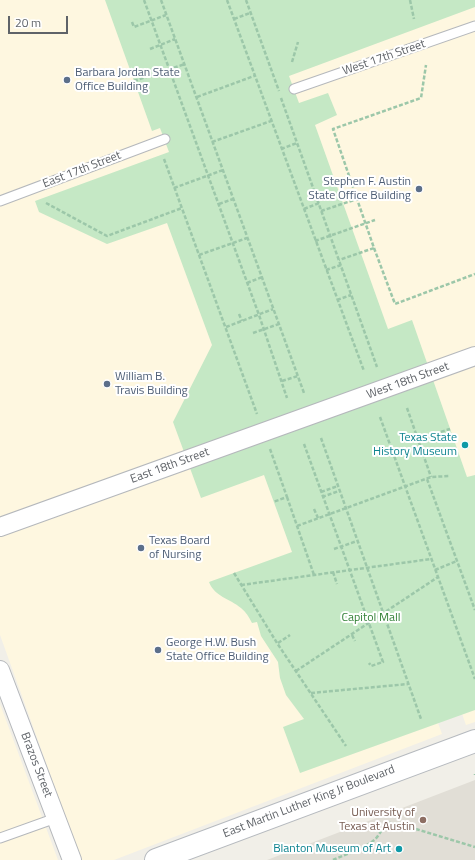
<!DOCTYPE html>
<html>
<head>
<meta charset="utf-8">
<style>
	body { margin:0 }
	#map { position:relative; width:475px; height:860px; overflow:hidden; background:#f1efe8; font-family:"Titillium Web",sans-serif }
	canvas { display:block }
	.scale { position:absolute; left:8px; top:16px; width:60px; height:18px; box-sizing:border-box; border:2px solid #5f6368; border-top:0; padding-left:5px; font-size:12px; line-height:14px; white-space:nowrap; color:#5f6368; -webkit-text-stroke:3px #fff; paint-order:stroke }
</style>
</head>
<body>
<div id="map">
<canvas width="475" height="860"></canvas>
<div class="scale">20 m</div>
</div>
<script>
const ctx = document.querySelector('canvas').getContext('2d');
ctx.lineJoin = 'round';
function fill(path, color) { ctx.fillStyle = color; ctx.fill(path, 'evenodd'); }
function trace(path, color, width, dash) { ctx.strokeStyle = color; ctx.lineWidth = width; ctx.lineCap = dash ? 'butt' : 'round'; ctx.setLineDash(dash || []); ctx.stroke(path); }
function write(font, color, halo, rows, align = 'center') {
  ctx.font = font + ' "Titillium Web",sans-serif'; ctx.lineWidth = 4; ctx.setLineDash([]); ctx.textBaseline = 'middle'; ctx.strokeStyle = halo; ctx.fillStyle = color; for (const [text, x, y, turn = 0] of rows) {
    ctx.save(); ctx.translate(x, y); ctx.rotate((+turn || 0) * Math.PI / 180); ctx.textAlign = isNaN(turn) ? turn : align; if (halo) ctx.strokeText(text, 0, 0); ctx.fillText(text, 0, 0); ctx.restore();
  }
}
fill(new Path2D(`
	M 0,0 L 178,0 L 442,734 L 114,860 L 81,860 L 0,635 Z
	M 207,0 L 475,0 L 475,722 L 466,725 Z
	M 0,704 L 58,860 L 0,860 Z`), '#fef7e0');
fill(new Path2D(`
	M 475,780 L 475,860 L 267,860 Z`), '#e1ded6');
fill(new Path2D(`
	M 105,0 L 475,0 L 475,7 L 289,76 L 299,103 L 328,93 L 337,115 L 315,125 L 388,329 L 412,320 L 467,477 L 475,475 L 475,710 L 300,773 L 283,727 L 304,719 L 286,695 L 280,678 L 278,662 L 261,636 L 257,622 L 252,623 C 249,617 246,612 241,608 C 230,599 214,596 209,582 L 292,552 L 264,475 L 201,498 L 173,422 L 212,345 L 167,223 L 107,244 L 39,212 L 35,201 L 169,152 L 160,128 L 152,131 Z`), '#c5e8c5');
const service = new Path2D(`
	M 294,89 L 475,26
	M 0,201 L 165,139
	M 0,838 L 56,818`);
const minor = new Path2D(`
	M 0,527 L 475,356
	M 0,670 L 72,860`);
const secondary = new Path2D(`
	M 156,860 L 475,741`);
trace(service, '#b5b8bc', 11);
trace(minor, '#b5b8bc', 20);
trace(secondary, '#b6babf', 24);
trace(new Path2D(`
	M 144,0 L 259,315 L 287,398
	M 161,0 L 304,393
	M 227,0 L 364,371
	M 246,0 L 279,91
	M 410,0 L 414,19
	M 234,19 L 250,13
	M 132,22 L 134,27 L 166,15
	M 150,49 L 175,39
	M 292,62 L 298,42
	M 134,81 L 185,64
	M 197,97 L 254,76
	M 281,98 L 377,367
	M 212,142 L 271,121
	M 281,149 L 297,143
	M 164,159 L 257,414
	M 174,188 L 223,170
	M 357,199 L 333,129 L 421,98 L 426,65
	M 46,203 L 107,236 L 182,208
	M 219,204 L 233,199
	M 304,209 L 319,203
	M 321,211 L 357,199 L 374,248 L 339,260
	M 315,241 L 375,220
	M 374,248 L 395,304 L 475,274
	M 199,255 L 247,238
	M 326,270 L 341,265
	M 247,283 L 262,277
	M 337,300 L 351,295
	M 239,314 L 242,321
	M 226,327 L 273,309
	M 253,333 L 279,324
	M 282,381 L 298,376
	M 407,408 L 431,477
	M 380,417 L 475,679
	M 321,438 L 421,719
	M 418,439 L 450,429
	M 304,444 L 383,662 L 371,666 L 369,663
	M 270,449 L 287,497 L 273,502
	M 427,479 L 475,610
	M 321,492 L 338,486
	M 287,497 L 314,575
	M 322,497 L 339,491
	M 314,509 L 318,518
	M 297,526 L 431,477 L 450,476
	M 334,549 L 357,541
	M 435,570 L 457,561
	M 333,572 L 337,584
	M 234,573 L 277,643 L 346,746
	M 241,585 L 431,559
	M 352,635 L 355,641
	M 278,643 L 290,635
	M 296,671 L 438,577
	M 311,693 L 408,684
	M 475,774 L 475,775
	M 333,860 C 346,854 361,850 373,841 C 380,836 381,827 390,823 L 403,825 L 475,847`), '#9cc7a9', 2.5, [4, 2]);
trace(service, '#fff', 9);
trace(minor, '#fff', 18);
trace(secondary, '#fff', 22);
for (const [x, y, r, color] of [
	[67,80,4,"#5c6f8a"],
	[419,189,4,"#5c6f8a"],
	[107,384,4,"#5c6f8a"],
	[465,445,4,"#0f9aa8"],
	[141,548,4,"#5c6f8a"],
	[158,650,4,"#5c6f8a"],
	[423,820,4,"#8d6e63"],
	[399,849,4,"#0f9aa8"]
]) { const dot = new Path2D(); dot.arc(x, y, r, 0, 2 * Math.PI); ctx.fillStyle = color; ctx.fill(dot); trace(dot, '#fff', 1.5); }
write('12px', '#5f6368', '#fff', [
	["West 17th Street",384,58,-19],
	["East 17th Street",82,170,-21],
	["West 18th Street",408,381,-20],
	["East 18th Street",170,466,-20],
	["Brazos Street",36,765,69],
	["East Martin Luther King Jr Boulevard",309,802,-21]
]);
write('12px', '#4e5e75', '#fff', [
	["Barbara Jordan State",75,73],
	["Office Building",75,87],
	["Stephen F. Austin",411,182,"right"],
	["State Office Building",411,196,"right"],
	["William B.",115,377],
	["Travis Building",115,391],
	["Texas Board",149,541],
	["of Nursing",149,555],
	["George H.W. Bush",166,643],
	["State Office Building",166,657]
], 'left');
write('12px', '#0d838f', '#fff', [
	["Texas State",457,438],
	["History Museum",457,452],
	["Blanton Museum of Art",391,849]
], 'right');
write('12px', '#348238', '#fff', [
	["Capitol Mall",371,618]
]);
write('12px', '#785e54', '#fff', [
	["University of",415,813],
	["Texas at Austin",415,827]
], 'right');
</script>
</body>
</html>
